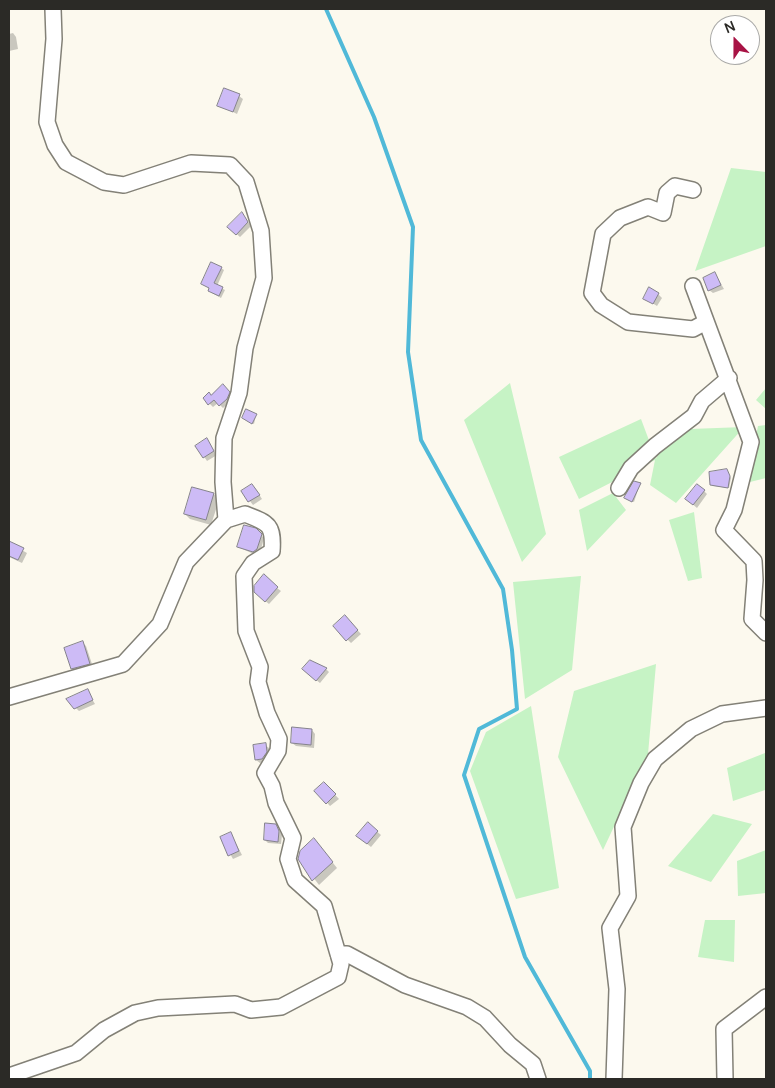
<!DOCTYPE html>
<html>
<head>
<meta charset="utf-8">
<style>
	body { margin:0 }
	#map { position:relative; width:775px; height:1088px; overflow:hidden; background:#fcf9ee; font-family:Manrope,sans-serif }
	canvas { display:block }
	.frame { position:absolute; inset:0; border:10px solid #2b2a26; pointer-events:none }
	.north { position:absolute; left:710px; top:15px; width:50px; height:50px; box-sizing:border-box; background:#fff; border:1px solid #aaaaa8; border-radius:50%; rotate:338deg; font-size:14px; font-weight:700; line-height:20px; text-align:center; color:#2b2a26 }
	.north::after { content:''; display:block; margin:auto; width:18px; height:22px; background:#a81345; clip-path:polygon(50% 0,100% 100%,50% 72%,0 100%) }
</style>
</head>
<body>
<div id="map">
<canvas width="775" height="1088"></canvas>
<div class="frame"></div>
<div class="north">N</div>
</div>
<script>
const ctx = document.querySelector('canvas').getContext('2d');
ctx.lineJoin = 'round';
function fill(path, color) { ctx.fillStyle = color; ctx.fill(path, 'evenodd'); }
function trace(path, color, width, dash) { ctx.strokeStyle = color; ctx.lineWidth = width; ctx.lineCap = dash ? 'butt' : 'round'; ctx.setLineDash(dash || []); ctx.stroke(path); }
fill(new Path2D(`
	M 731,168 L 766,172 L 766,246 L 695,271 Z
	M 510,383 L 546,534 L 522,562 L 464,420 Z
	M 766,388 L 766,409 L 756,400 Z
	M 641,419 L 656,459 L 663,430 L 744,427 L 676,503 L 650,485 L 655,460 L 579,499 L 559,457 Z
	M 766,425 L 766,478 L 746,483 L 758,426 Z
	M 613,493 L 626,510 L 587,551 L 579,510 Z
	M 694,512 L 702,578 L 688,581 L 669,520 Z
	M 581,576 L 572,670 L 525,699 L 513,582 Z
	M 656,664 L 648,754 L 603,850 L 558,757 L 574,691 Z
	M 531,706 L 559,888 L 516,899 L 470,771 L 486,732 Z
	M 765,753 L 765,790 L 733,801 L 727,768 Z
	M 713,814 L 752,824 L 711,882 L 668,866 Z
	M 766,850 L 766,893 L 738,896 L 737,861 Z
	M 705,920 L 735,920 L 734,962 L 698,957 Z`), '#c6f3c5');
fill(new Path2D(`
	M 13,33 L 16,37 L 18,49 L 9,51 L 9,34 Z
	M 239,96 L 243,99 L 237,114 L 219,105 Z
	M 245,217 L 251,226 L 240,237 L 229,227 Z
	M 221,268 L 224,270 L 217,286 L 225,290 L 221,298 L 212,293 L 210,289 L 203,284 Z
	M 715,274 L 724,289 L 713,293 L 709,290 Z
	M 658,294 L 662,298 L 657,306 L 644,298 Z
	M 223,386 L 232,396 L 230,402 L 223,408 L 218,403 L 213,407 L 204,398 L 211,396 Z
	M 256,415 L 254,424 L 243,418 Z
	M 207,440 L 217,455 L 207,461 L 197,446 Z
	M 727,470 L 731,478 L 729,488 L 713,486 L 711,484 Z
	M 640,484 L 634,502 L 627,499 L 625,498 Z
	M 193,488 L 214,494 L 219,500 L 211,525 L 190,519 L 185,514 Z
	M 255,488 L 262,499 L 253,505 L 242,491 Z
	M 704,491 L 707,494 L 697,508 L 690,502 Z
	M 261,535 L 264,538 L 260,553 L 256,555 L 238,547 Z
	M 9,543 L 27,553 L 22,563 L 9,557 Z
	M 277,588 L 281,591 L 269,604 L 259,596 Z
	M 345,617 L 361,634 L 351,643 L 334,626 Z
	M 83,643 L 86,646 L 93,667 L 75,672 L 72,669 Z
	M 326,669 L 329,672 L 320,683 L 307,673 Z
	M 87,691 L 95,704 L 79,711 L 68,700 Z
	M 312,730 L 315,734 L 314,748 L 296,746 L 292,743 Z
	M 265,745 L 269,748 L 270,756 L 266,762 L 260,763 L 256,760 Z
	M 324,783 L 339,799 L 330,806 L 316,791 Z
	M 368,824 L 381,835 L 371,847 L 361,839 Z
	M 275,825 L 282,835 L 281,844 L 268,843 L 265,840 Z
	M 231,834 L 242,855 L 233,859 L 221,838 Z
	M 314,839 L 337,868 L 319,885 L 300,860 Z`), '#0003');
trace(new Path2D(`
	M 326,9 L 374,117 L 413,227 L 408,352 L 421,440 L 503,589 L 512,650 L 517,709 L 479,729 L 464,775 L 525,957 L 590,1071 L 590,1079`), '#50b9d8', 4);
const building = new Path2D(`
	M 224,88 L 240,94 L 233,112 L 217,106 Z
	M 242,212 L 248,222 L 236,235 L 227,227 Z
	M 211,262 L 222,267 L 214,283 L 223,287 L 219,296 L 208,291 L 209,288 L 201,284 Z
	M 715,272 L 721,285 L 708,291 L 703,278 Z
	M 649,287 L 659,293 L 653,304 L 643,299 Z
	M 223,384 L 230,392 L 227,399 L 219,406 L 214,400 L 208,405 L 203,398 L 209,392 L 211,395 Z
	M 246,409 L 257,414 L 252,424 L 242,418 Z
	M 207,438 L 214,451 L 203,458 L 195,446 Z
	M 727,469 L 730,476 L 728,488 L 710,485 L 709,472 Z
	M 634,481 L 641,483 L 632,502 L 624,498 Z
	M 252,484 L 260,495 L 248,502 L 241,491 Z
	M 697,484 L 705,490 L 693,505 L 685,499 Z
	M 192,487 L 214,493 L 206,520 L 184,514 Z
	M 244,525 L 256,528 L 262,534 L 257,549 L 253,552 L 237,547 Z
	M 9,541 L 24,548 L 18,560 L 9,556 Z
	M 264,574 L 278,587 L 265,602 L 254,592 L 254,586 Z
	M 345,615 L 358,630 L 346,641 L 333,626 Z
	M 83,641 L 90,664 L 71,669 L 64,648 Z
	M 310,660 L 327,668 L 316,681 L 302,669 Z
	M 88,689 L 93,700 L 74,709 L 66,699 Z
	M 292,727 L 312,729 L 311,745 L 291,743 Z
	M 266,743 L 267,752 L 262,759 L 255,760 L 253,745 Z
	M 324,782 L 336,794 L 326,804 L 314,791 Z
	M 368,822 L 378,831 L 367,844 L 356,836 Z
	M 265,823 L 276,824 L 279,831 L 278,842 L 264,840 Z
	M 231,832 L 239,851 L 228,856 L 220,837 Z
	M 314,838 L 333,862 L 312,881 L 298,859 L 300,851 Z`);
fill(building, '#cdbbf6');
trace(building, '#85838c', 1);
const minor = new Path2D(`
	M 693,190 L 675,186 L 667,193 L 663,213 L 648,207 L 620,218 L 603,234 L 592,293 L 601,305 L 628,322 L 693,329 L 706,322
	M 693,286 L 751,442 L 734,510 L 724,530 L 754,561 L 755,580 L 752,619 L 766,633
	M 619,488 L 631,468 L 655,446 L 694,416 L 702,401 L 729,378
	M 9,697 L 123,664 L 160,624 L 186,562 L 226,520 L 223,482 L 224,438 L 239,393 L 245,348 L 264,278 L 261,231 L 246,182 L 230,165 L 191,163 L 124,185 L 104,182 L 66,162 L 55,145 L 47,122 L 54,39 L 53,9
	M 338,954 L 347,954 L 405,985 L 467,1007 L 485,1018 L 510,1045 L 533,1064 L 538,1079
	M 9,1076 L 76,1053 L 104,1030 L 135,1013 L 158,1008 L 235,1004 L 251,1010 L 281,1007 L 338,977 L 341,964 L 324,906 L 295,880 L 288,859 L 293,838 L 276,803 L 272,786 L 265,773 L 278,751 L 279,739 L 267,713 L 258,682 L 260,667 L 246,631 L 244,576 L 253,563 L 272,551 C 274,524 268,523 245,514 L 226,520
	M 614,1079 L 617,989 L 610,928 L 628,896 L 623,827 L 641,783 L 655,759 L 691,729 L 722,714 L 766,708
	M 725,1079 L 724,1029 L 766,997`);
trace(minor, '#838177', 18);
trace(minor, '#fff', 15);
</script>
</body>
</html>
